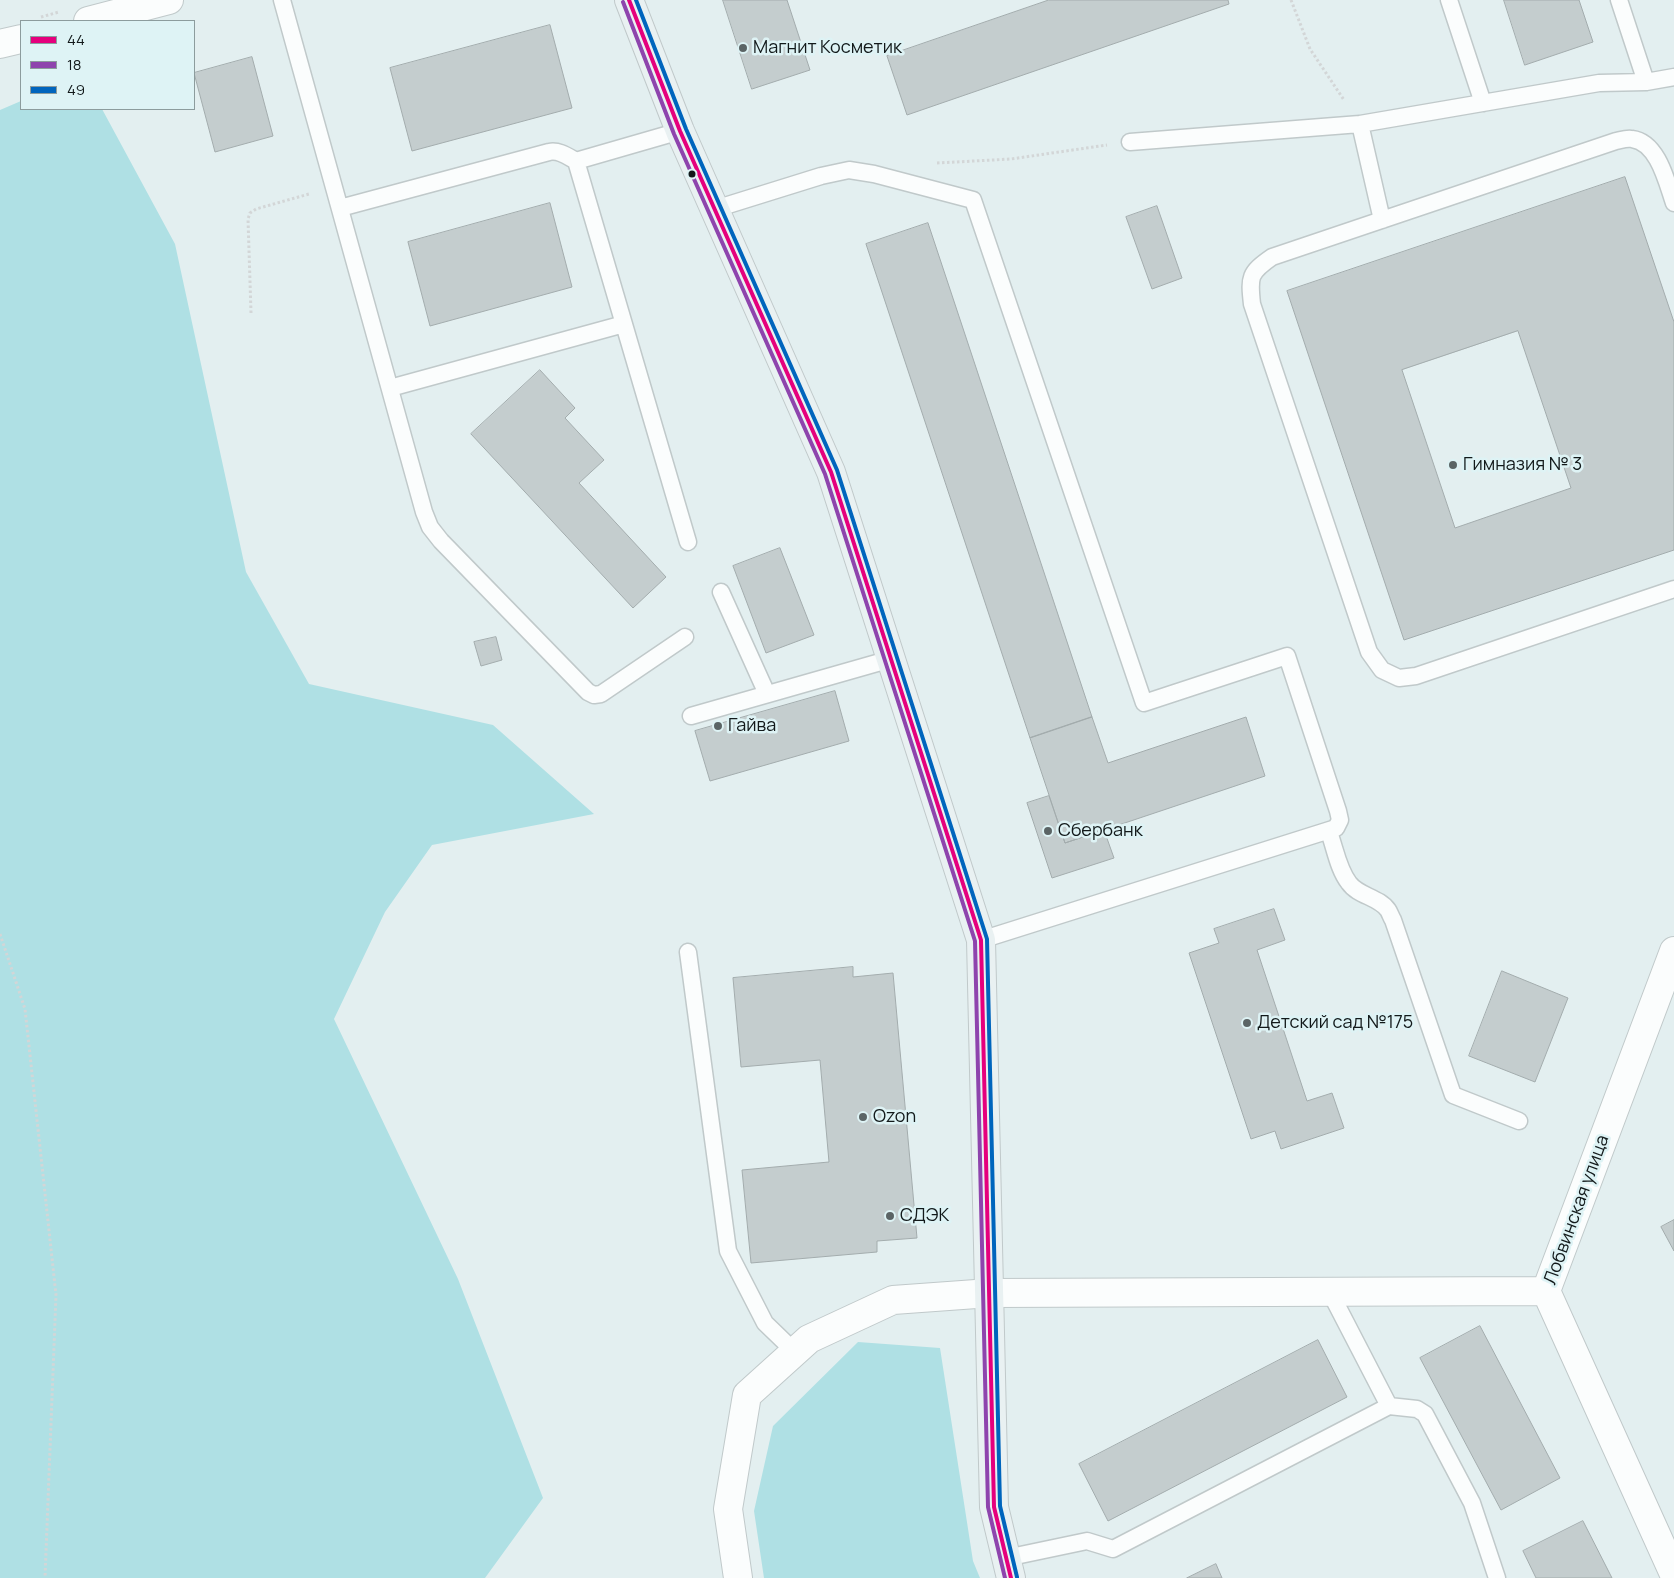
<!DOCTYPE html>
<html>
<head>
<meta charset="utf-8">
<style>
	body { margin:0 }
	#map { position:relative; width:1674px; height:1578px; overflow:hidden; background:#e3eff0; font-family:Manrope,sans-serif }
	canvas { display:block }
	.legend { position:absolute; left:20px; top:20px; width:175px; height:90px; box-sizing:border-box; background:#def3f5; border:1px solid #8c9c9d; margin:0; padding:6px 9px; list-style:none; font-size:15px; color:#12191a }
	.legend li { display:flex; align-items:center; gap:10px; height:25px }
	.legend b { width:25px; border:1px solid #8c9c9d }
</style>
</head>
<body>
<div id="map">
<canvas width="1674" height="1578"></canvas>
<ul class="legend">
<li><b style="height:6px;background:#e5007d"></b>44</li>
<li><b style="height:6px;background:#8e44ad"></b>18</li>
<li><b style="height:6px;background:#0065bd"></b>49</li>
</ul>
</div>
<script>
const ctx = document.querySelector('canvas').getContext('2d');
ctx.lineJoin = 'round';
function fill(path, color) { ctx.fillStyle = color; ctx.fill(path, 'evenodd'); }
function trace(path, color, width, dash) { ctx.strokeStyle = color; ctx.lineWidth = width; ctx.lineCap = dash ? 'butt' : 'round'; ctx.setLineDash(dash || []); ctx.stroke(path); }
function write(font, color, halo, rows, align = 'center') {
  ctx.font = font + ' Manrope,sans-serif'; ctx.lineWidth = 5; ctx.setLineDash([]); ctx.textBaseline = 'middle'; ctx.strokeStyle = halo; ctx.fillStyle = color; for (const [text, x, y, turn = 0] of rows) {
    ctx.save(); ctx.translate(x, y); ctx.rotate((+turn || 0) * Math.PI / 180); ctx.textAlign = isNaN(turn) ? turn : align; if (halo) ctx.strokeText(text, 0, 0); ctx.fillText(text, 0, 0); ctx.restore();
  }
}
fill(new Path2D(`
	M 21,101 L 21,109 L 102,109 L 175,244 L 246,572 L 309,684 L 493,725 L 594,814 L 432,845 L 385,912 L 334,1019 L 458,1279 L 543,1498 L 485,1578 L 0,1578 L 0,110 Z
	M 858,1342 L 940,1348 L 973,1561 L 980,1578 L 764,1578 L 754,1511 L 773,1426 Z`), '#afe0e4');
const building = new Path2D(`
	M 723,0 L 787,0 L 810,70 L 752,89 Z
	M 1049,0 L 1228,0 L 1229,4 L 907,115 L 887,56 Z
	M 1504,0 L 1579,0 L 1593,42 L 1525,65 Z
	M 550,25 L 572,108 L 412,151 L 390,68 Z
	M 252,57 L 273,136 L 215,152 L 194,73 Z
	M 1625,177 L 1674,322 L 1674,550 L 1404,640 L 1287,291 ZM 1518,331 L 1571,488 L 1455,528 L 1402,370 Z
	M 550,203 L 572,287 L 430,326 L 408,242 Z
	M 1157,206 L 1182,278 L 1152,289 L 1126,217 Z
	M 928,223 L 1092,717 L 1030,738 L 866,244 Z
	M 540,370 L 575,408 L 565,418 L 604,460 L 579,483 L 666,577 L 633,608 L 471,434 Z
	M 780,548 L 814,635 L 766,653 L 733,566 Z
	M 496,637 L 502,660 L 481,666 L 474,642 Z
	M 835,691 L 849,741 L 710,781 L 695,731 Z
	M 1092,717 L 1108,763 L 1246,717 L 1265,776 L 1065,843 L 1030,738 Z
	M 1049,796 L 1065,843 L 1104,830 L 1114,858 L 1052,878 L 1027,803 Z
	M 1274,909 L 1285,940 L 1257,950 L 1307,1101 L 1332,1093 L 1344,1128 L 1281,1149 L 1275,1131 L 1251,1139 L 1189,953 L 1219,943 L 1214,929 Z
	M 853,967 L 853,977 L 893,973 L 917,1238 L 877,1241 L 877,1252 L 751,1263 L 742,1170 L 829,1162 L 820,1060 L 741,1067 L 733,978 Z
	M 1502,971 L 1568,998 L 1535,1082 L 1469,1056 Z
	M 1674,1220 L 1674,1251 L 1661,1227 Z
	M 1480,1326 L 1560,1478 L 1501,1510 L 1420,1358 Z
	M 1318,1340 L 1347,1397 L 1108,1521 L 1079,1464 Z
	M 1583,1521 L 1612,1578 L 1536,1578 L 1523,1551 Z
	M 1216,1564 L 1222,1578 L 1187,1578 Z`);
fill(building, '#c4cdce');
trace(building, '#a3acad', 1);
const lane = new Path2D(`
	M 282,0 L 424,512 L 430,527 L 441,541 L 588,692 L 594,695 L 601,694 L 685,637
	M 1449,0 L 1483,103
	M 1619,0 L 1646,82
	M 1360,124 L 1382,220
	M 680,131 L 576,161 L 688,542
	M 1130,142 L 1360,124 L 1599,83 L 1646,82 L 1674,77
	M 1674,203 C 1667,183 1658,142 1632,139 C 1627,138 1621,140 1616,141 L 1272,257 C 1249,273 1249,277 1252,304 L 1369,652 L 1382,670 L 1399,678 L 1416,676 L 1674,589
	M 340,208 L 549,152 C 559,150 567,156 576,161
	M 715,209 L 821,176 L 849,170 L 874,174 L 973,200 L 1144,703 L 1287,656 L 1338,811 L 1340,820 L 1336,828 L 981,940
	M 390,388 L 624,324
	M 721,592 L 767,694
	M 691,716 L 891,659
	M 1329,832 C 1335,848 1338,869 1349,883 C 1358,896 1379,897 1388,910 C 1390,913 1391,917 1393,920 L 1453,1095 L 1519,1121
	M 688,952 L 728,1251 L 765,1323 L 795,1352
	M 1389,1406 L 1417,1409 L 1425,1414 L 1472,1503 L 1497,1578
	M 1006,1558 L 1087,1541 L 1113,1549 L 1389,1406 L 1330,1292`);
const street = new Path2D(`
	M 88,21 L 169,0
	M 0,44 L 21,39
	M 1674,951 L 1546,1291 L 1674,1574
	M 738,1578 L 728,1509 L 747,1395 L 809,1339 L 893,1300 L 990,1293 L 1546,1291`);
const secondary = new Path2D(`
	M 629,0 L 680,131 L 831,472 L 981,940 L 994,1507 L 1011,1578`);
trace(lane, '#c0c9ca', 19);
trace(street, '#c0c9ca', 30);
trace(secondary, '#c0c9ca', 30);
trace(new Path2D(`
	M 1291,0 L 1310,49 L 1344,100
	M 41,17 L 59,12
	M 937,163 L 1011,159 L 1107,145
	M 251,313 L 248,219 L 250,213 L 256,209 L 309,194
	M 0,934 L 25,1009 L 56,1295 L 45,1578`), '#d3d6d7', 3, [2.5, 2.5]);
trace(lane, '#fbfdfd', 16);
trace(street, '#fbfdfd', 28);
trace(secondary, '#e9f1f2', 28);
trace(new Path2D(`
	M 629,0 L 680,131 L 831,472 L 981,940 L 994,1507 L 1011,1578`), '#e5007d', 4);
trace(new Path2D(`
	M 623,2 L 674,134 L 825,474 L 975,941 L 988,1507 L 1005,1578`), '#8e44ad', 4);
trace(new Path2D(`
	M 636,0 L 686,129 L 837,470 L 987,939 L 1000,1506 L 1017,1577`), '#0065bd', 4);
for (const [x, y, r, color] of [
	[743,48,5,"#5b6465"],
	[692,174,4.5,"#12191a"],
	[1453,465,5,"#5b6465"],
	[718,726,5,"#5b6465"],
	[1048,831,5,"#5b6465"],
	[1247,1023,5,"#5b6465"],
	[863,1117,5,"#5b6465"],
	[890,1216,5,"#5b6465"]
]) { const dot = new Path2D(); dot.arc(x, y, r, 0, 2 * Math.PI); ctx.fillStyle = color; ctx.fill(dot); trace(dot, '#def3f5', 2); }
write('18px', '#12191a', '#def3f5', [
	["Магнит Косметик",753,48],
	["Гимназия № 3",1463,465],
	["Гайва",728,726],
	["Сбербанк",1058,831],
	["Детский сад №175",1257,1023],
	["Ozon",873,1117],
	["СДЭК",900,1216]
], 'left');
write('18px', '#12191a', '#def3f5', [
	["Лобвинская улица",1577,1210,-70]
]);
</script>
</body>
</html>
